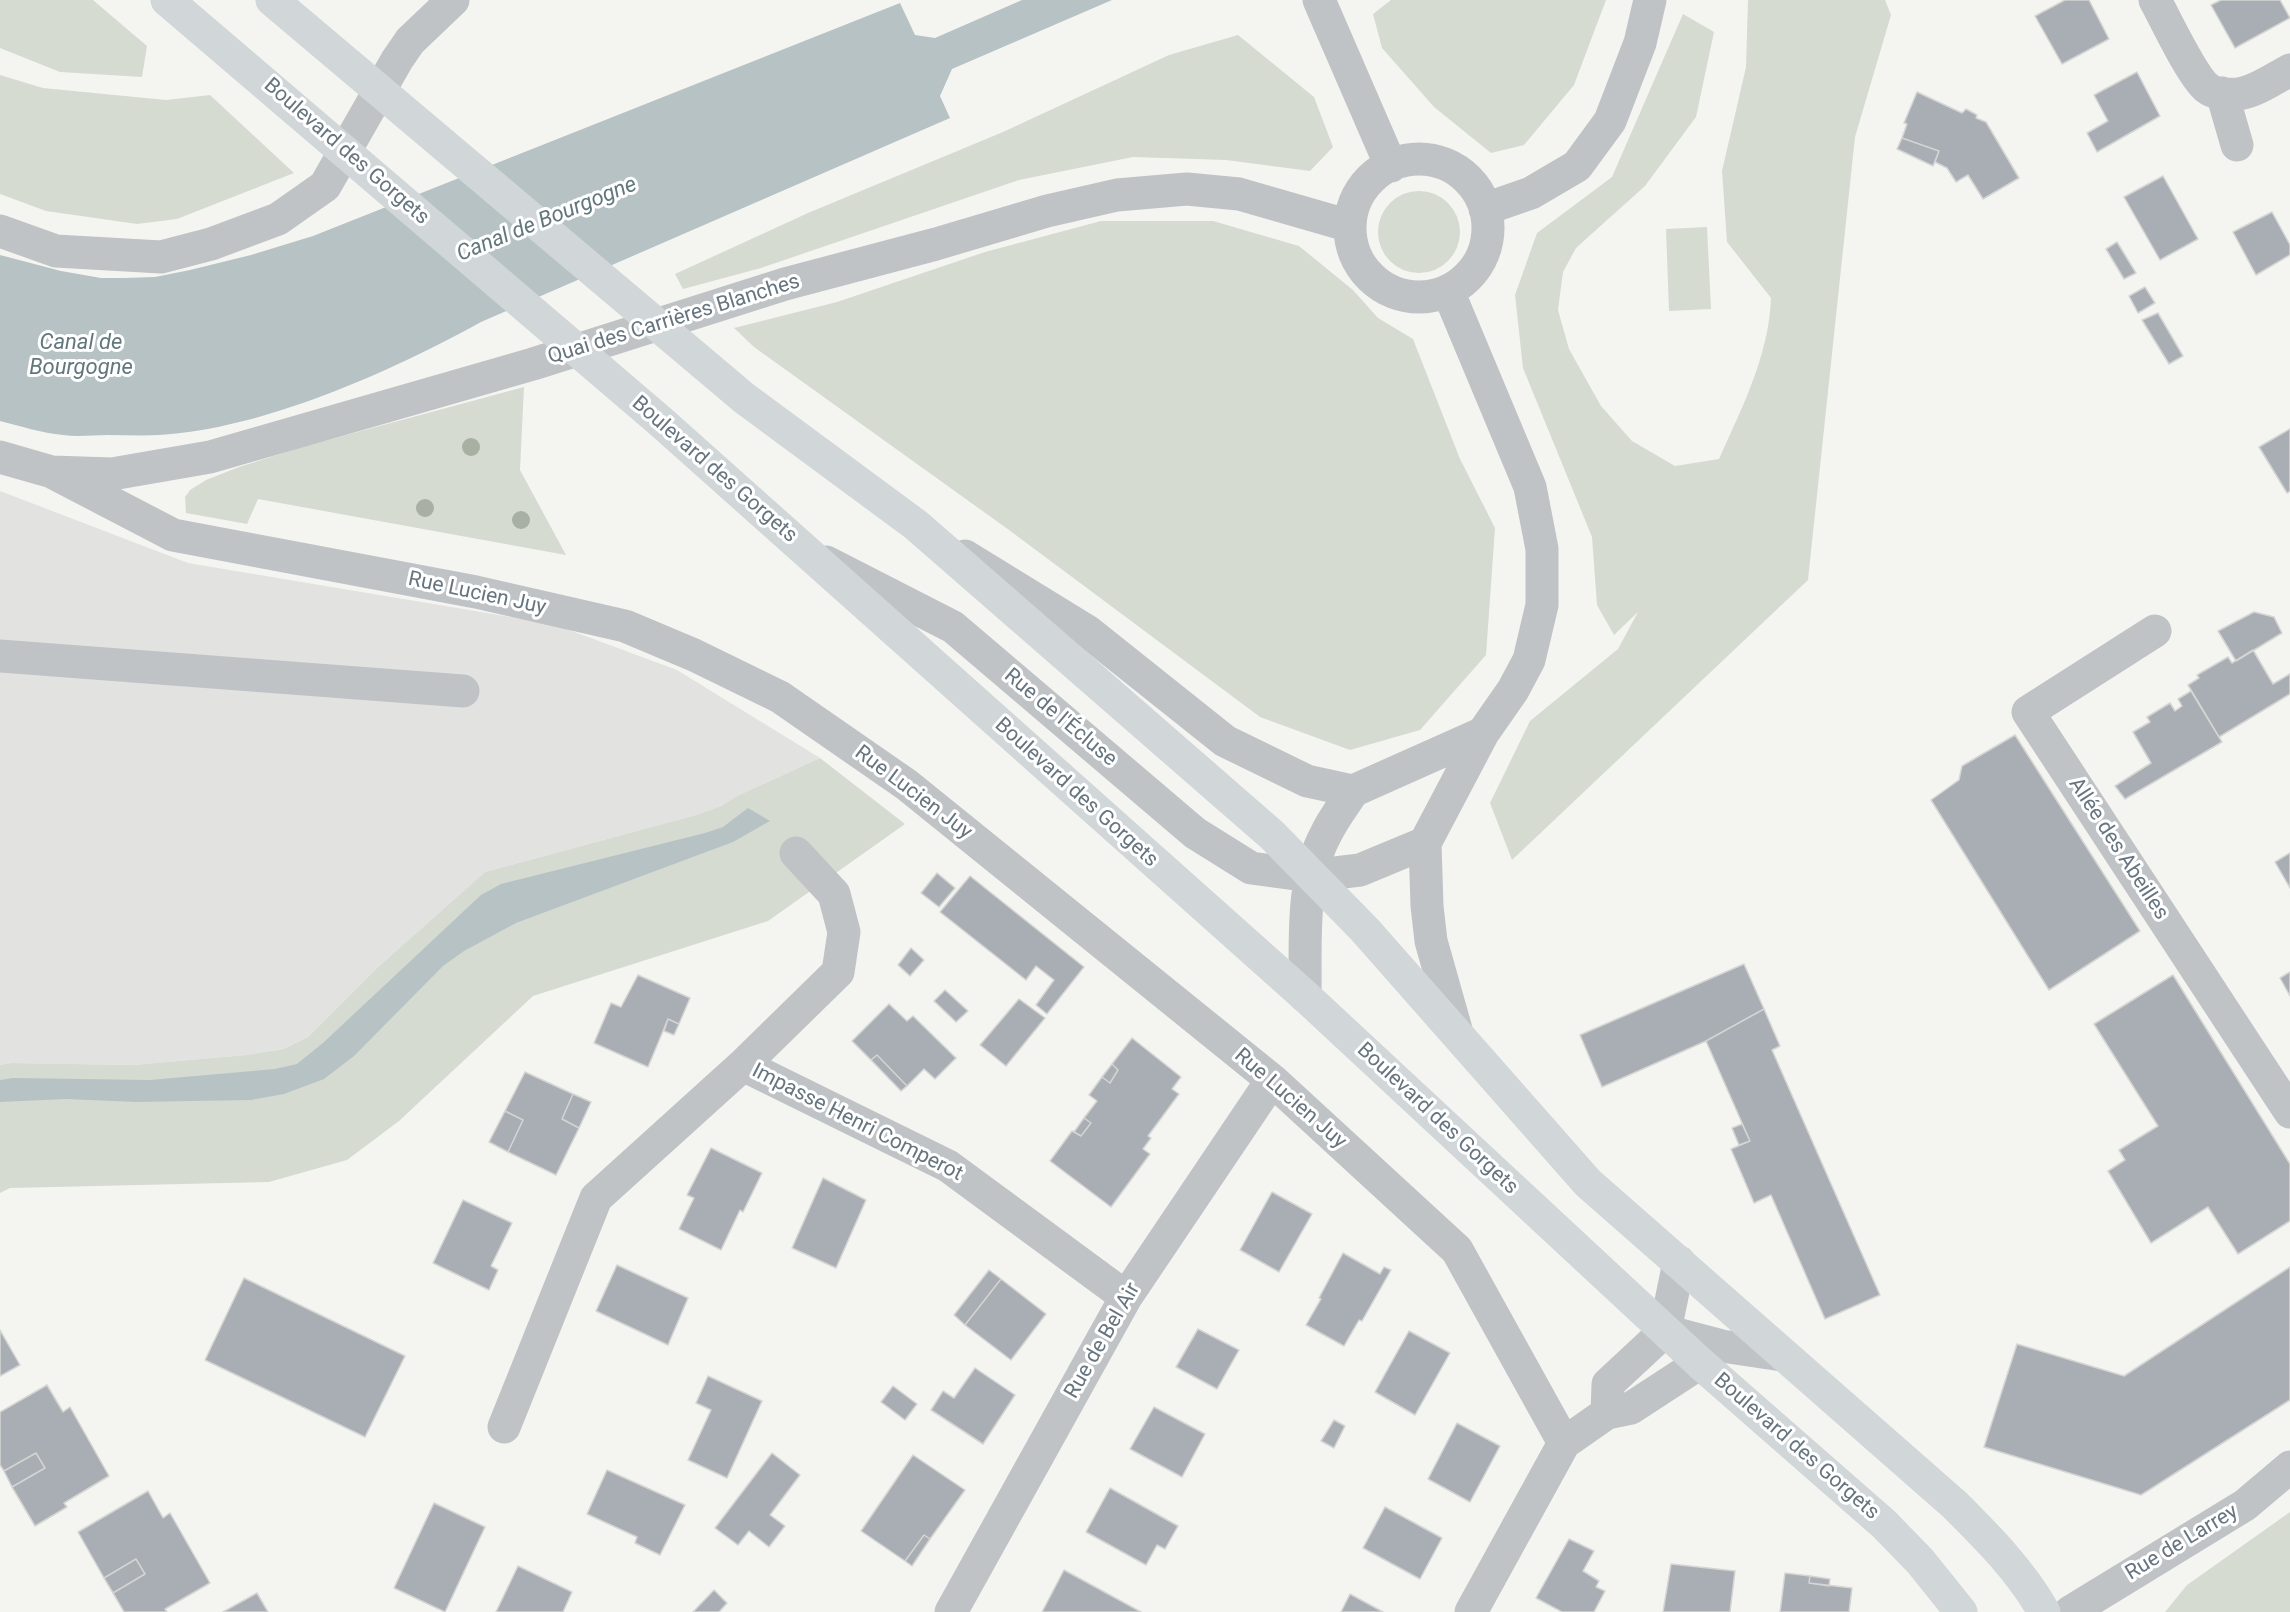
<!DOCTYPE html>
<html>
<head>
<meta charset="utf-8">
<style>
	body { margin:0 }
	canvas { display:block; background:#f4f4f1 }
</style>
</head>
<body>
<canvas width="2290" height="1612"></canvas>
<script>
const ctx = document.querySelector('canvas').getContext('2d');
ctx.lineJoin = 'round';
function fill(path, color) { ctx.fillStyle = color; ctx.fill(path, 'evenodd'); }
function trace(path, color, width, dash) { ctx.strokeStyle = color; ctx.lineWidth = width; ctx.lineCap = dash ? 'butt' : 'round'; ctx.setLineDash(dash || []); ctx.stroke(path); }
function write(font, color, halo, rows, align = 'center') {
  ctx.font = font + ' Roboto,sans-serif'; ctx.lineWidth = 6; ctx.setLineDash([]); ctx.textBaseline = 'middle'; ctx.strokeStyle = halo; ctx.fillStyle = color; for (const [text, x, y, turn = 0] of rows) {
    ctx.save(); ctx.translate(x, y); ctx.rotate((+turn || 0) * Math.PI / 180); ctx.textAlign = isNaN(turn) ? turn : align; if (halo) ctx.strokeText(text, 0, 0); ctx.fillText(text, 0, 0); ctx.restore();
  }
}
fill(new Path2D(`
	M 0,491 L 188,563 L 553,624 L 677,670 L 820,758 L 737,796 L 721,806 L 696,815 L 485,872 L 378,967 L 308,1037 L 282,1049 L 246,1055 L 133,1065 L 11,1063 L 0,1065 Z`), '#e2e3e1');
fill(new Path2D(`
	M 0,0 L 93,0 L 147,46 L 142,77 L 60,72 L 0,48 Z
	M 1391,0 L 1606,0 L 1574,85 L 1524,145 L 1491,153 L 1434,107 L 1382,48 L 1373,14 Z
	M 1748,0 L 1885,0 L 1891,15 L 1855,137 L 1808,580 L 1512,860 L 1490,803 L 1530,721 L 1618,649 L 1638,612 L 1614,635 L 1597,605 L 1592,537 L 1523,368 L 1515,295 L 1537,233 L 1612,177 L 1683,14 L 1714,32 L 1696,117 L 1645,186 L 1576,248 L 1563,272 L 1558,310 L 1569,349 L 1601,406 L 1632,441 L 1675,466 L 1719,459 C 1742,408 1769,355 1771,298 L 1727,242 L 1722,171 L 1746,67 Z
	M 1238,35 L 1314,97 L 1333,147 L 1310,171 L 1226,160 L 1133,157 L 1019,180 L 761,268 L 683,289 L 675,274 L 808,213 L 1003,132 L 1169,55 Z
	M 0,75 L 43,88 L 166,100 L 210,95 L 294,173 L 177,219 L 137,224 L 46,211 L 0,194 Z
	M1378 232a41 41 0 1 1 82 0a41 41 0 1 1-82 0Z
	M 1101,221 L 1213,221 L 1299,246 L 1353,290 L 1378,318 L 1413,339 L 1460,459 L 1495,528 L 1486,655 L 1420,730 L 1350,750 L 1260,717 L 1009,530 L 754,347 L 734,328 L 837,302 L 985,252 Z
	M 1707,227 L 1711,309 L 1669,311 L 1666,229 Z
	M 524,387 L 520,470 L 566,555 L 258,499 L 247,524 L 186,513 L 185,497 L 190,490 L 206,480 L 239,467 L 302,447 Z
	M 820,758 L 905,824 L 768,921 L 533,996 L 399,1121 L 347,1160 L 269,1182 L 10,1188 L 0,1193 L 0,1065 L 11,1063 L 133,1065 L 246,1055 L 283,1049 L 308,1037 L 378,967 L 485,872 L 696,815 L 721,806 L 737,796 Z
	M 2290,1512 L 2290,1612 L 2165,1612 L 2187,1585 Z`), '#d6dbd2');
fill(new Path2D(`
	M 1022,0 L 1112,0 L 952,69 L 940,96 L 950,118 L 481,322 C 390,372 263,429 159,435 C 142,436 125,435 108,435 C 93,435 77,437 63,435 C 42,433 20,426 0,421 L 0,255 L 61,271 L 101,278 L 124,278 L 155,277 L 190,270 L 251,255 L 313,236 L 900,3 L 915,35 L 935,38 Z
	M 748,808 L 770,821 L 733,842 L 516,923 L 464,951 L 443,966 L 354,1056 L 324,1079 L 284,1094 L 251,1100 L 136,1102 L 66,1099 L 0,1102 L 0,1080 L 13,1078 L 150,1080 L 275,1069 L 297,1064 L 323,1043 L 481,895 L 501,884 L 705,833 L 723,827 Z`), '#b7c2c5');
const building = new Path2D(`
	M 2065,0 L 2089,0 L 2109,39 L 2062,64 L 2035,16 Z
	M 2221,0 L 2280,0 L 2290,18 L 2235,48 L 2211,5 Z
	M 2137,72 L 2160,116 L 2097,152 L 2087,133 L 2108,121 L 2094,95 Z
	M 1917,92 L 1962,113 L 1966,109 L 1977,115 L 1976,118 L 1986,122 L 2019,178 L 1983,199 L 1968,175 L 1956,182 L 1947,168 L 1935,162 L 1939,151 L 1902,138 L 1907,124 L 1904,123 Z
	M 1902,138 L 1939,151 L 1933,166 L 1897,149 Z
	M 2163,176 L 2198,239 L 2160,260 L 2124,197 Z
	M 2272,212 L 2290,245 L 2290,255 L 2256,275 L 2233,232 Z
	M 2117,242 L 2136,273 L 2124,279 L 2106,249 Z
	M 2145,287 L 2155,303 L 2138,313 L 2129,296 Z
	M 2158,313 L 2183,356 L 2169,364 L 2142,320 Z
	M 2290,429 L 2290,491 L 2287,493 L 2259,447 Z
	M 2254,612 L 2274,617 L 2282,633 L 2236,661 L 2218,631 Z
	M 2253,650 L 2273,684 L 2290,674 L 2290,694 L 2219,737 L 2188,685 L 2199,678 L 2197,675 L 2228,657 L 2232,663 Z
	M 2191,691 L 2222,742 L 2125,799 L 2115,786 L 2151,763 L 2133,732 L 2150,722 L 2147,717 L 2170,703 L 2175,711 L 2182,706 L 2178,699 Z
	M 2015,735 L 2140,931 L 2049,990 L 1931,800 L 1959,780 L 1962,766 Z
	M 2290,853 L 2290,888 L 2275,862 Z
	M 937,873 L 955,888 L 939,907 L 921,893 Z
	M 970,876 L 1084,967 L 1047,1014 L 1036,1005 L 1054,980 L 1036,966 L 1026,980 L 940,912 Z
	M 911,948 L 924,960 L 910,976 L 898,965 Z
	M 1744,964 L 1764,1009 L 1706,1041 L 1602,1087 L 1580,1035 Z
	M 2290,972 L 2290,996 L 2280,978 Z
	M 638,975 L 690,998 L 679,1024 L 668,1019 L 648,1067 L 594,1043 L 611,1003 L 621,1007 Z
	M 2173,975 L 2290,1164 L 2290,1221 L 2238,1254 L 2208,1207 L 2151,1243 L 2108,1171 L 2125,1160 L 2119,1150 L 2158,1126 L 2094,1024 Z
	M 945,990 L 968,1011 L 956,1022 L 934,1001 Z
	M 1019,999 L 1045,1018 L 1006,1066 L 980,1045 Z
	M 889,1004 L 907,1021 L 913,1016 L 956,1058 L 935,1079 L 924,1069 L 907,1086 L 877,1055 L 871,1060 L 852,1041 Z
	M 1764,1009 L 1780,1046 L 1772,1050 L 1880,1295 L 1825,1319 L 1771,1195 L 1754,1203 L 1731,1149 L 1750,1141 L 1706,1041 Z
	M 668,1019 L 679,1024 L 674,1035 L 664,1031 Z
	M 1132,1038 L 1181,1077 L 1172,1089 L 1179,1094 L 1148,1136 L 1151,1138 L 1143,1149 L 1150,1154 L 1111,1207 L 1050,1161 L 1072,1131 L 1081,1136 L 1091,1123 L 1084,1118 L 1097,1101 L 1089,1095 L 1102,1077 L 1110,1083 L 1118,1070 L 1112,1064 Z
	M 877,1055 L 907,1086 L 901,1091 L 871,1060 Z
	M 1112,1064 L 1118,1070 L 1110,1083 L 1102,1077 Z
	M 525,1072 L 573,1094 L 562,1119 L 579,1128 L 556,1175 L 508,1152 L 523,1120 L 505,1111 Z
	M 573,1094 L 591,1102 L 579,1128 L 562,1119 Z
	M 505,1111 L 523,1120 L 508,1152 L 489,1142 Z
	M 1084,1118 L 1091,1123 L 1081,1136 L 1074,1132 Z
	M 1742,1124 L 1750,1141 L 1739,1145 L 1732,1128 Z
	M 711,1148 L 762,1173 L 743,1212 L 740,1210 L 721,1250 L 679,1229 L 694,1198 L 687,1195 Z
	M 823,1178 L 866,1200 L 836,1268 L 792,1248 Z
	M 1272,1192 L 1312,1214 L 1279,1272 L 1240,1250 Z
	M 463,1200 L 512,1223 L 491,1266 L 498,1270 L 489,1290 L 433,1263 Z
	M 1343,1253 L 1380,1274 L 1384,1267 L 1391,1270 L 1362,1321 L 1359,1320 L 1344,1346 L 1306,1325 L 1321,1299 L 1319,1298 Z
	M 617,1265 L 688,1298 L 668,1345 L 596,1311 Z
	M 2290,1267 L 2290,1400 L 2141,1495 L 1984,1447 L 2017,1344 L 2124,1376 Z
	M 989,1270 L 1001,1279 L 965,1325 L 954,1315 Z
	M 244,1278 L 405,1356 L 365,1437 L 205,1360 Z
	M 1001,1279 L 1046,1314 L 1011,1360 L 965,1325 Z
	M 1198,1329 L 1239,1350 L 1217,1389 L 1176,1367 Z
	M 0,1330 L 20,1365 L 0,1376 Z
	M 1409,1331 L 1450,1353 L 1415,1415 L 1375,1392 Z
	M 975,1368 L 1015,1395 L 983,1444 L 931,1410 L 943,1391 L 954,1398 Z
	M 708,1376 L 762,1401 L 727,1478 L 688,1460 L 711,1410 L 696,1403 Z
	M 47,1385 L 63,1412 L 70,1407 L 109,1476 L 64,1503 L 67,1507 L 35,1526 L 12,1487 L 45,1468 L 36,1453 L 4,1471 L 0,1465 L 0,1412 Z
	M 893,1386 L 917,1404 L 905,1420 L 881,1402 Z
	M 1154,1407 L 1205,1434 L 1182,1477 L 1130,1449 Z
	M 1334,1420 L 1345,1426 L 1334,1448 L 1321,1441 Z
	M 1457,1423 L 1500,1446 L 1470,1502 L 1428,1479 Z
	M 36,1453 L 45,1468 L 12,1487 L 4,1471 Z
	M 772,1453 L 800,1475 L 770,1515 L 785,1526 L 769,1547 L 749,1531 L 738,1545 L 715,1528 Z
	M 913,1455 L 965,1490 L 930,1539 L 924,1535 L 905,1561 L 861,1531 Z
	M 607,1470 L 685,1505 L 660,1555 L 635,1543 L 637,1537 L 587,1514 Z
	M 1110,1488 L 1178,1526 L 1165,1549 L 1157,1545 L 1146,1565 L 1086,1532 Z
	M 148,1491 L 163,1518 L 170,1513 L 210,1583 L 165,1609 L 167,1612 L 124,1612 L 113,1593 L 145,1574 L 136,1559 L 104,1578 L 78,1532 Z
	M 434,1503 L 485,1527 L 445,1612 L 394,1588 Z
	M 1385,1507 L 1442,1538 L 1420,1579 L 1363,1548 Z
	M 924,1535 L 930,1539 L 912,1566 L 905,1561 Z
	M 1569,1539 L 1594,1551 L 1583,1571 L 1599,1581 L 1596,1587 L 1605,1591 L 1594,1612 L 1562,1612 L 1536,1598 Z
	M 136,1559 L 145,1574 L 113,1593 L 104,1578 Z
	M 1671,1564 L 1735,1571 L 1730,1612 L 1663,1612 Z
	M 518,1566 L 572,1592 L 563,1612 L 496,1612 Z
	M 1064,1570 L 1141,1612 L 1042,1612 Z
	M 1785,1573 L 1810,1576 L 1809,1583 L 1852,1588 L 1849,1612 L 1780,1612 Z
	M 1810,1576 L 1830,1579 L 1829,1586 L 1809,1583 Z
	M 714,1590 L 727,1603 L 719,1612 L 693,1612 Z
	M 257,1593 L 268,1612 L 223,1612 Z
	M 1350,1594 L 1383,1612 L 1341,1612 Z`);
fill(building, '#a8aeb3');
trace(building, '#d5d5d3', 1.5);
trace(new Path2D(`
	M 1319,0 L 1391,166
	M 2155,0 C 2166,20 2192,76 2207,88 C 2214,94 2230,95 2239,94 C 2257,91 2275,78 2290,70
	M 2222,93 L 2237,145
	M1350 228a69 69 0 1 1 138 0a69 69 0 1 1-138 0Z
	M 1485,209 L 1531,193 L 1577,166 L 1610,121 L 1640,43 L 1650,0
	M 0,231 L 56,251 L 161,257 L 211,244 L 278,219 L 325,186 L 397,60 L 410,41 L 453,0
	M 1448,291 L 1530,487 L 1542,549 L 1542,605 L 1529,660 L 1513,690 L 1483,733 L 1425,843 L 1427,906 L 1431,941 L 1457,1033
	M 0,457 L 52,472 L 112,474 L 210,457 L 533,364 L 785,284 L 936,244 L 1047,211 L 1117,195 L 1187,189 L 1239,194 L 1350,226
	M 52,472 L 173,535 L 476,592 L 625,626 L 694,655 L 780,697 L 907,785 L 1272,1080 L 1457,1250 L 1564,1443
	M 965,556 L 1087,631 L 1225,741 L 1307,781 L 1353,791 L 1483,733
	M 826,562 L 953,627 L 1195,833 L 1251,868 L 1310,876 L 1360,870 L 1425,843
	M 2155,631 L 2028,712 L 2290,1112
	M 0,656 L 463,691
	M 1305,996 C 1306,944 1300,882 1326,834 C 1333,819 1344,805 1353,791
	M 743,1065 L 838,972 L 844,932 L 834,894 L 796,853
	M 1665,1331 L 1722,1346 L 1782,1355
	M 1607,1413 L 1608,1384 L 1665,1331 L 1679,1262
	M 504,1427 L 596,1198 L 743,1065 L 948,1166 L 1126,1297
	M 951,1612 L 1126,1297 L 1272,1080
	M 1471,1612 L 1564,1443 L 1607,1413 L 1631,1408 L 1700,1363
	M 2070,1612 L 2245,1505 L 2290,1467`), '#c0c3c6', 33);
trace(new Path2D(`
	M 167,0 L 660,421 L 1305,996 L 1700,1363 L 1884,1524 L 1920,1561 L 1961,1612
	M 272,0 L 744,398 L 916,525 L 1272,835 L 1365,930 L 1588,1183 L 1955,1505 C 1988,1538 2021,1571 2044,1612`), '#d1d6d9', 33);
ctx.fillStyle = '#a8afa3';
for (const [x, y] of [
	[471,447],
	[425,508],
	[521,520]
]) { ctx.beginPath(); ctx.arc(x, y, 9, 0, 2 * Math.PI); ctx.fill(); }
write('21px', '#66757f', '#fff', [
	["Boulevard des Gorgets",346,152,41],
	["Quai des Carrières Blanches",674,320,-17],
	["Boulevard des Gorgets",714,470,41],
	["Rue Lucien Juy",477,594,12],
	["Rue de l'Écluse",1060,718,40],
	["Rue Lucien Juy",913,793,37],
	["Boulevard des Gorgets",1076,793,42],
	["Allée des Abeilles",2118,849,57],
	["Rue Lucien Juy",1290,1099,41],
	["Boulevard des Gorgets",1437,1119,43],
	["Impasse Henri Comperot",857,1123,27],
	["Rue de Bel Air",1103,1341,-60],
	["Boulevard des Gorgets",1796,1447,41],
	["Rue de Larrey",2182,1543,-31]
]);
write('italic 22px', '#62777c', '#fff', [
	["Canal de Bourgogne",547,220,-22],
	["Canal de",81,343],
	["Bourgogne",81,368]
]);
</script>
</body>
</html>
